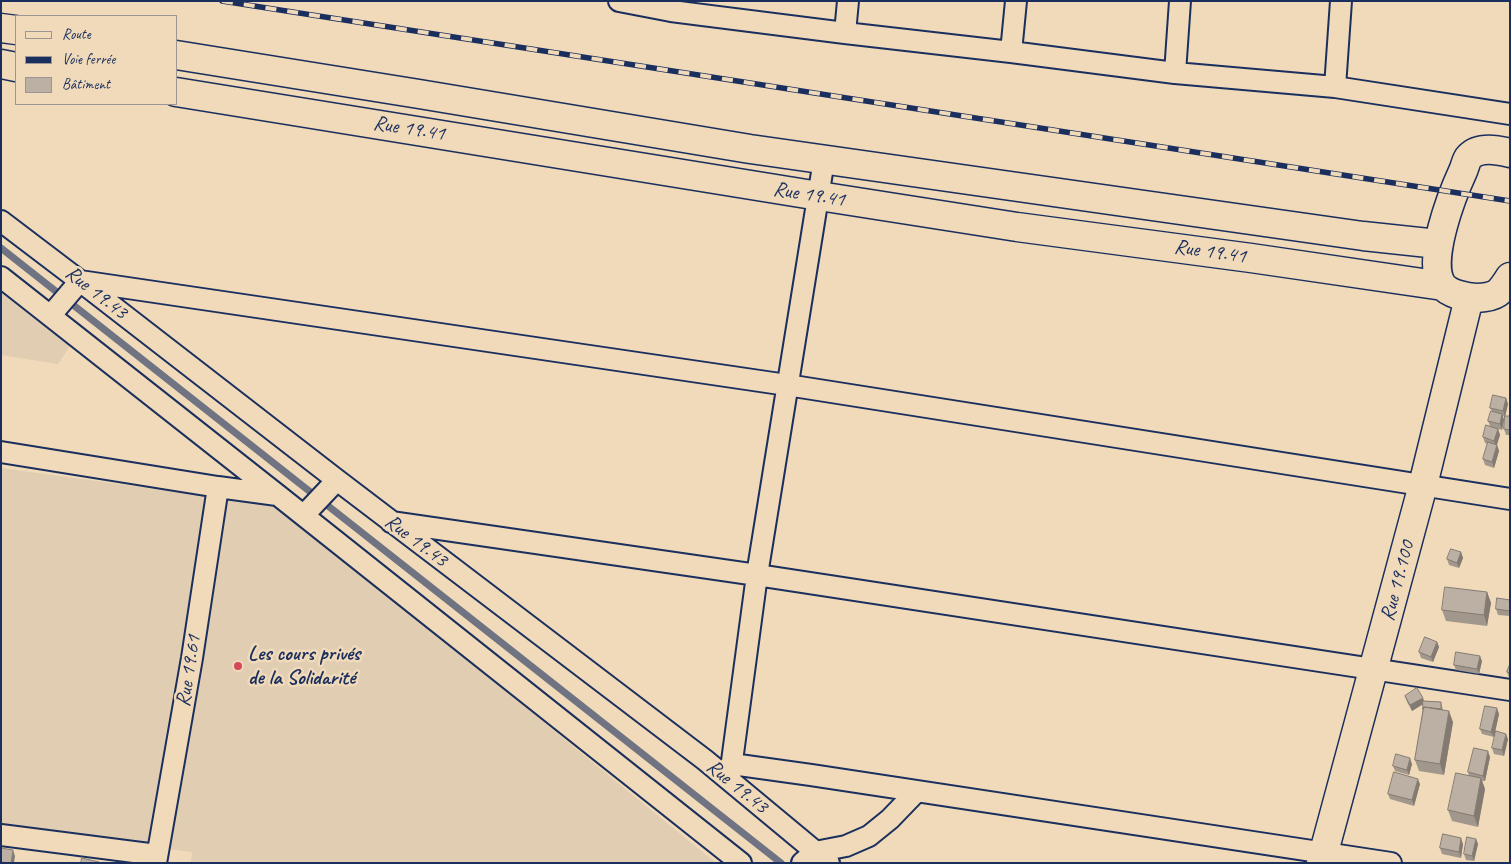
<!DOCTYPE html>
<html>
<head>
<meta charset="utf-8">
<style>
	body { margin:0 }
	#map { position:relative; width:1511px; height:864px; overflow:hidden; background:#f0dab9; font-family:Caveat,sans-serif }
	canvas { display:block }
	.frame { position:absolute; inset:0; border:2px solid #1b2f5e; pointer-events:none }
	.legend { position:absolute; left:15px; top:15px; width:162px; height:90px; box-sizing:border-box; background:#f0dab9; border:1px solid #9b9695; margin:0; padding:6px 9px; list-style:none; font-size:15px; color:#1b2f5e }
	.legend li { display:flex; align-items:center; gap:10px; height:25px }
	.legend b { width:25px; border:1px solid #9b9695 }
</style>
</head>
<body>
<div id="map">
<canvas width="1511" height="864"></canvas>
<div class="frame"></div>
<ul class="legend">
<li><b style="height:6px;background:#f0dab9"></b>Route</li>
<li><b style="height:6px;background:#1b2f5e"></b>Voie ferrée</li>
<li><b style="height:14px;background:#bbb0a3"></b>Bâtiment</li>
</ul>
</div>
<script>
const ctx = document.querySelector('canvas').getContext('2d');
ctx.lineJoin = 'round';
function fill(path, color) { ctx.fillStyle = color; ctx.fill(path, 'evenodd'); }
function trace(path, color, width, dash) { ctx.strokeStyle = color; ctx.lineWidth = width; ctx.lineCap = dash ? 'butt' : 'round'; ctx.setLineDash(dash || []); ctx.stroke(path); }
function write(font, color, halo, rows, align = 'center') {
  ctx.font = font + ' Caveat,sans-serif'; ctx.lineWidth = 5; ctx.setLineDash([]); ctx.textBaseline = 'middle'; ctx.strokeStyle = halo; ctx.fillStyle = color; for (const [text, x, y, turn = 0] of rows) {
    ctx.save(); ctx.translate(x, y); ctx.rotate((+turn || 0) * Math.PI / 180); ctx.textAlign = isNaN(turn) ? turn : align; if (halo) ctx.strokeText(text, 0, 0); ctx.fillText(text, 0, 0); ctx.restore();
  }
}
fill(new Path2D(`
	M 1,282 L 74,340 L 58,364 L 1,355 Z
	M 1,468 L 279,506 L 716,863 L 191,863 L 192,852 L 1,827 Z`), '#e0cdb2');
trace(new Path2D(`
	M 1,248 L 781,863`), '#6f7382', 7);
const street = new Path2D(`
	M 619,1 L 671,11 L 845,33 L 1011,52 L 1175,73 L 1335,87 L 1510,114
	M 845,33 L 848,1
	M 1011,52 L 1016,1
	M 1175,73 L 1180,1
	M 1335,87 L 1341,1
	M 1,221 L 80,281 L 337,480 L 705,760 L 829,863
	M 1,277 L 279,496 L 741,863
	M 51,315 L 80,281 L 787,385 L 1510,499
	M 1,452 L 218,487 L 277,495
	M 304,515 L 337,480
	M 391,522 L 757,575 L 1510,690
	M 732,764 L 811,775 L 1391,863
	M 730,776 L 757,575 L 824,160
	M 1,835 L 157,855
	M 156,863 L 192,658 L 218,487
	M 802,863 L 815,852 L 846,846 L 869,836 L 890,819 L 917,791`);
const secondary = new Path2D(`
	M 1,28 L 16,30
	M 176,55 L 419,94 L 750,149 L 1363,236 L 1438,244
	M 1,64 L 16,67
	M 176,92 L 819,196 L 1017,227 L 1251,258 L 1443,286
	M 1510,153 C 1498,150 1479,146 1469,157 C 1466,160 1465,167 1463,171 C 1452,195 1426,261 1442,285 C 1449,294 1467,298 1477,298 C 1497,297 1500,293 1510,277
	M 1321,863 L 1423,485 L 1469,298`);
trace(street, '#1b2f5e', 24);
trace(secondary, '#1b2f5e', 31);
trace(street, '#f0dab9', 20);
trace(secondary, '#f0dab9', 28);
const rail = new Path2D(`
	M 222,1 L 1510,201`);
trace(rail, '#1b2f5e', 5.5);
trace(rail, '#f0dab9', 4, [11]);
fill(new Path2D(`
	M 1506,398 L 1508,404 L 1505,416 L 1510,416 L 1510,435 L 1506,435 L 1504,429 L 1505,417 L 1503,416 L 1504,420 L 1502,430 L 1491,427 L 1498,429 L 1500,435 L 1497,445 L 1499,451 L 1494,468 L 1485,465 L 1483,459 L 1488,444 L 1485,443 L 1483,437 L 1490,426 L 1488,421 L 1492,411 L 1490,408 Z
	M 1461,552 L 1463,558 L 1459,568 L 1449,565 L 1447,559 Z
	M 1487,592 L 1491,603 L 1487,626 L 1446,621 L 1442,610 Z
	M 1510,600 L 1510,616 L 1498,615 L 1496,609 Z
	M 1437,642 L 1439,647 L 1433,662 L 1421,658 L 1419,652 Z
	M 1482,661 L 1479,674 L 1456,670 L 1454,665 Z
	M 1510,664 L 1510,678 L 1509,678 L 1507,672 Z
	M 1405,696 L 1424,701 L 1441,702 L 1443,710 L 1453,722 L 1444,775 L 1419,771 L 1415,760 L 1423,709 L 1423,704 L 1412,711 L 1407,702 Z
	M 1499,714 L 1494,737 L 1482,734 L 1480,729 Z
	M 1508,739 L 1504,756 L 1494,754 L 1492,748 Z
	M 1490,757 L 1485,781 L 1482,781 L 1485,789 L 1478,827 L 1452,821 L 1448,810 L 1469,776 L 1468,772 Z
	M 1412,764 L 1409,775 L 1395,771 L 1393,766 Z
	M 1420,784 L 1414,806 L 1390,799 L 1388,794 Z
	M 1476,839 L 1478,844 L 1474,861 L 1466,860 L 1464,854 Z
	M 1463,844 L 1461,858 L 1442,854 L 1440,848 Z`), '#a1978c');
fill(new Path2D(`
	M 1506,398 L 1508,404 L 1505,417 L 1503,411 Z
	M 1502,414 L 1504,420 L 1502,430 L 1500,424 Z
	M 1498,429 L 1500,435 L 1496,447 L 1494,441 Z
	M 1497,445 L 1499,451 L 1494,468 L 1492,462 Z
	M 1461,552 L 1463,558 L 1459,568 L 1457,563 Z
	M 1487,592 L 1491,603 L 1487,626 L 1484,615 Z
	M 1437,642 L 1439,647 L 1433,662 L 1431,657 Z
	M 1480,656 L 1482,661 L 1479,674 L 1477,669 Z
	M 1423,698 L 1425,703 L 1412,711 L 1410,705 Z
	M 1497,708 L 1499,714 L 1494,737 L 1491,732 Z
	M 1449,711 L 1453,722 L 1444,775 L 1440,764 Z
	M 1506,734 L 1508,739 L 1504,756 L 1502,750 Z
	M 1488,751 L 1490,757 L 1485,781 L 1483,776 Z
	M 1410,758 L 1412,764 L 1409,775 L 1407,770 Z
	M 1481,778 L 1485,789 L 1478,827 L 1474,816 Z
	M 1418,779 L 1420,784 L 1414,806 L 1412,800 Z
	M 1461,838 L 1463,844 L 1461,858 L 1459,852 Z
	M 1476,839 L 1478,844 L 1474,861 L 1472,856 Z
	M 13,850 L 15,856 L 14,863 L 11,863 Z`), '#837b72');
const building = new Path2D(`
	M 1493,395 L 1506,398 L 1503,411 L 1490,408 Z
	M 1491,411 L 1502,414 L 1500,424 L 1488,421 Z
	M 1505,416 L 1510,416 L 1510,430 L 1504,429 Z
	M 1486,425 L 1498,429 L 1494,441 L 1483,437 Z
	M 1488,442 L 1497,445 L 1492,462 L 1483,459 Z
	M 1451,549 L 1461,552 L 1457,563 L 1447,559 Z
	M 1445,587 L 1487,592 L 1484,615 L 1442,610 Z
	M 1497,598 L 1510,600 L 1510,611 L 1496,609 Z
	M 1425,637 L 1437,642 L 1431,657 L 1419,652 Z
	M 1456,652 L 1480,656 L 1477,669 L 1454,665 Z
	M 1510,664 L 1510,673 L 1507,672 Z
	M 1417,688 L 1423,698 L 1410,705 L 1405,696 Z
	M 1423,701 L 1441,702 L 1441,709 L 1424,707 L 1423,709 Z
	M 1485,706 L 1497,708 L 1491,732 L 1480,729 Z
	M 1424,707 L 1449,711 L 1440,764 L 1415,760 Z
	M 1496,731 L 1506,734 L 1502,750 L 1492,748 Z
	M 1474,748 L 1488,751 L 1483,776 L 1468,772 Z
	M 1396,754 L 1410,758 L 1407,770 L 1393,766 Z
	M 1394,772 L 1418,779 L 1412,800 L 1388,794 Z
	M 1456,773 L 1481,778 L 1474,816 L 1448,810 Z
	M 1443,834 L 1461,838 L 1459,852 L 1440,848 Z
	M 1467,837 L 1476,839 L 1472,856 L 1464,854 Z
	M 1,848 L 13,850 L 11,863 L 1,862 Z
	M 82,858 L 99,862 L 99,863 L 81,863 Z`);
fill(building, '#bbb0a3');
trace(building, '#837b72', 1);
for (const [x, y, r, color] of [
	[238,666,5,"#d1495b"]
]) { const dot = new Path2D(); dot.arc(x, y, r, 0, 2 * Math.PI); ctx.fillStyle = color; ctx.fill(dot); trace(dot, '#f0dab9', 2); }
write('21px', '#1b2f5e', '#f0dab9', [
	["Rue 19.41",409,129,9],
	["Rue 19.41",809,195,9],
	["Rue 19.41",1210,252,8],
	["Rue 19.43",96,293,38],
	["Rue 19.43",416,541,37],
	["Rue 19.100",1398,581,-75],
	["Rue 19.61",189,671,-81],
	["Rue 19.43",737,787,39]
]);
write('bold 21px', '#1b2f5e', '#f0dab9', [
	["Les cours privés",248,654],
	["de la Solidarité",248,678]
], 'left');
</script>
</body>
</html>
